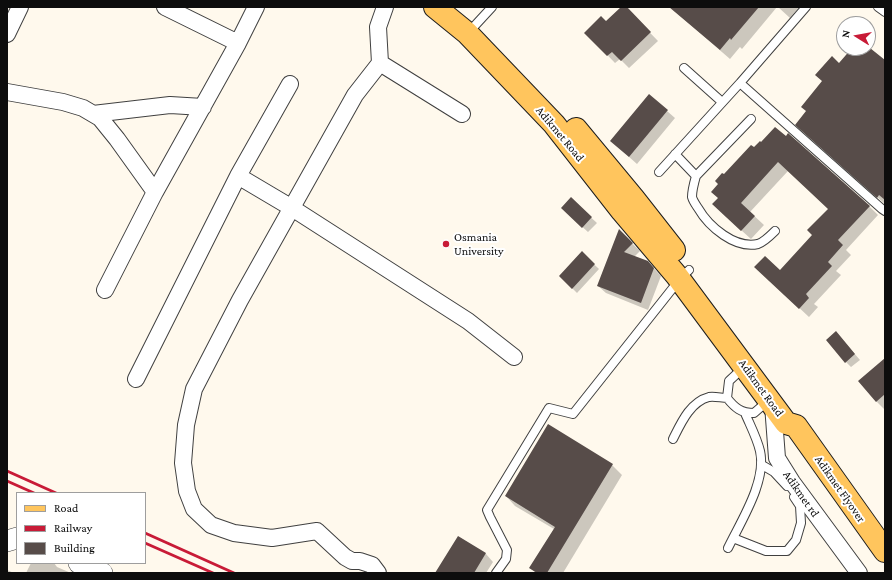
<!DOCTYPE html>
<html>
<head>
<meta charset="utf-8">
<style>
	body { margin:0 }
	#map { position:relative; width:892px; height:580px; overflow:hidden; background:#fff9ed; font-family:"Crimson Pro",serif }
	canvas { display:block }
	.frame { position:absolute; inset:0; border:8px solid #0d0d0d; pointer-events:none }
	.legend { position:absolute; left:16px; top:492px; width:130px; height:72px; box-sizing:border-box; background:#fff; border:1px solid #9e9e9e; margin:0; padding:5px 7px; list-style:none; font-size:12px; color:#0d0d0d }
	.legend li { display:flex; align-items:center; gap:8px; height:20px }
	.legend b { width:20px; border:1px solid #9e9e9e }
	.north { position:absolute; left:836px; top:16px; width:40px; height:40px; box-sizing:border-box; background:#fff; border:1px solid #9e9e9e; border-radius:50%; rotate:281deg; font-size:11px; font-weight:700; line-height:16px; text-align:center; color:#0d0d0d }
	.north::after { content:''; display:block; margin:auto; width:14px; height:18px; background:#c81b37; clip-path:polygon(50% 0,100% 100%,50% 72%,0 100%) }
</style>
</head>
<body>
<div id="map">
<canvas width="892" height="580"></canvas>
<div class="frame"></div>
<ul class="legend">
<li><b style="height:5px;background:#ffc55d"></b>Road</li>
<li><b style="height:5px;background:#c81b37"></b>Railway</li>
<li><b style="height:11px;background:#574c49"></b>Building</li>
</ul>
<div class="north">N</div>
</div>
<script>
const ctx = document.querySelector('canvas').getContext('2d');
ctx.lineJoin = 'round';
function fill(path, color) { ctx.fillStyle = color; ctx.fill(path, 'evenodd'); }
function trace(path, color, width, dash) { ctx.strokeStyle = color; ctx.lineWidth = width; ctx.lineCap = dash ? 'butt' : 'round'; ctx.setLineDash(dash || []); ctx.stroke(path); }
function write(font, color, halo, rows, align = 'center') {
  ctx.font = font + ' "Crimson Pro",serif'; ctx.lineWidth = 4; ctx.setLineDash([]); ctx.textBaseline = 'middle'; ctx.strokeStyle = halo; ctx.fillStyle = color; for (const [text, x, y, turn = 0] of rows) {
    ctx.save(); ctx.translate(x, y); ctx.rotate((+turn || 0) * Math.PI / 180); ctx.textAlign = isNaN(turn) ? turn : align; if (halo) ctx.strokeText(text, 0, 0); ctx.fillText(text, 0, 0); ctx.restore();
  }
}
fill(new Path2D(`
	M 622,7 L 625,7 L 658,41 L 629,68 L 620,59 L 615,63 L 586,33 L 606,23 Z
	M 670,7 L 777,7 L 742,49 L 740,47 L 730,59 Z
	M 778,7 L 799,7 L 790,18 Z
	M 868,47 L 885,62 L 885,204 L 807,135 L 839,64 L 853,48 Z
	M 667,111 L 675,118 L 637,164 L 611,141 Z
	M 751,146 L 869,206 L 878,215 L 846,250 L 851,255 L 836,271 L 841,275 L 814,304 L 818,307 L 809,317 L 765,276 L 780,272 L 814,235 L 829,209 L 788,171 L 750,212 L 764,225 L 751,239 L 722,213 L 719,198 L 724,176 Z
	M 571,199 L 597,223 L 588,232 L 567,213 Z
	M 619,231 L 640,251 L 634,257 L 648,262 L 661,276 L 648,310 L 606,293 L 598,286 Z
	M 582,253 L 599,269 L 577,293 L 560,276 Z
	M 841,338 L 860,360 L 851,367 L 846,362 Z
	M 885,360 L 885,408 L 884,409 L 876,401 Z
	M 612,465 L 622,475 L 563,573 L 536,573 L 530,568 L 554,529 L 515,506 L 506,496 Z
	M 459,537 L 486,554 L 493,562 L 486,573 L 436,573 Z
	M 31,563 L 54,563 L 57,567 L 71,573 L 26,573 Z
	M 7,570 L 14,573 L 7,573 Z`), '#0003');
fill(new Path2D(`
	M 621,7 L 627,7 L 651,32 L 621,61 L 612,52 L 607,56 L 584,33 L 601,16 L 606,21 Z
	M 669,7 L 759,7 L 731,40 L 730,38 L 720,50 Z
	M 852,48 L 870,48 L 885,60 L 885,200 L 879,195 L 877,198 L 795,125 L 806,111 L 801,107 L 822,81 L 815,75 L 832,56 L 839,63 Z
	M 649,94 L 668,110 L 629,157 L 610,141 Z
	M 775,127 L 786,136 L 788,133 L 870,206 L 838,240 L 843,245 L 828,262 L 832,266 L 806,294 L 809,298 L 799,309 L 754,267 L 765,256 L 780,270 L 812,235 L 807,230 L 828,209 L 778,162 L 741,203 L 755,216 L 741,231 L 712,204 L 718,198 L 711,192 L 718,184 L 715,181 L 722,173 L 724,174 L 751,145 L 754,147 L 760,141 L 761,142 Z
	M 571,197 L 592,217 L 582,228 L 561,208 Z
	M 619,229 L 633,243 L 624,252 L 648,261 L 654,268 L 641,303 L 597,286 Z
	M 582,251 L 595,264 L 572,289 L 559,276 Z
	M 836,331 L 855,354 L 845,363 L 826,340 Z
	M 885,358 L 885,394 L 876,402 L 858,381 Z
	M 548,424 L 613,464 L 547,573 L 537,573 L 529,568 L 555,527 L 505,496 Z
	M 458,536 L 486,553 L 474,573 L 435,573 Z`), '#574c49');
const service = new Path2D(`
	M 878,7 L 885,12
	M 468,33 L 492,7
	M 684,68 L 722,102
	M 740,83 L 882,209 L 885,211
	M 751,119 L 696,176 C 694,183 692,190 692,197 C 693,201 696,205 698,208 C 709,227 735,249 758,244 C 764,242 771,235 775,231
	M 675,154 L 696,176
	M 659,172 L 740,83 L 806,7
	M 744,367 L 729,381 L 727,398 C 735,408 741,413 754,413 L 769,400
	M 673,439 C 681,423 690,402 709,397 C 714,396 722,398 727,398
	M 762,465 L 774,472 L 787,486
	M 733,538 L 766,551 L 787,551 L 796,540 L 801,523 L 800,506 L 794,497
	M 728,548 C 741,521 767,481 760,451 C 757,438 750,425 745,413
	M 496,573 L 506,559 L 507,550 L 490,517 L 487,510 L 549,408 L 573,414 L 680,279 L 689,270`);
const minor = new Path2D(`
	M 165,7 L 238,43
	M 7,34 L 20,7
	M 380,63 L 462,114
	M 7,92 L 63,102 L 83,108 L 100,118 L 117,139 L 155,192
	M 93,114 L 170,105 L 203,107
	M 238,176 L 292,208 L 468,321 L 514,357
	M 105,290 L 155,192 L 238,43 L 256,7
	M 136,379 L 238,176 L 290,84
	M 773,405 L 777,458 L 792,482 L 859,573
	M 378,573 L 372,565 L 360,561 L 352,561 L 345,557 L 317,531 L 272,538 L 234,533 L 211,525 L 194,509 L 187,491 L 183,463 L 186,425 L 194,389 L 240,300 L 355,95 L 380,63 L 378,27 L 385,7`);
const tertiary = new Path2D(`
	M 7,541 L 17,538
	M 79,563 L 102,573`);
const primary = new Path2D(`
	M 435,7 L 467,33 L 554,124 L 622,211 L 677,276 L 786,423 L 796,426
	M 576,129 L 634,199 L 674,250
	M 796,426 L 885,551`);
trace(service, '#404040', 10);
trace(minor, '#404040', 18);
trace(tertiary, '#404040', 22);
trace(primary, '#1e1e1e', 24);
trace(service, '#fff', 8);
trace(minor, '#fff', 16);
trace(tertiary, '#fff', 21);
trace(primary, '#ffc55d', 22);
trace(new Path2D(`
	M 7,471 L 56,493
	M 7,481 L 34,493
	M 145,533 L 234,573
	M 145,543 L 213,573`), '#c81b37', 3);
for (const [x, y, r, color] of [
	[446,244,4,"#c81b37"]
]) { const dot = new Path2D(); dot.arc(x, y, r, 0, 2 * Math.PI); ctx.fillStyle = color; ctx.fill(dot); trace(dot, '#fff', 1.5); }
write('12px', '#0d0d0d', '#fff', [
	["Adikmet Road",560,134,50],
	["Adikmet Road",761,388,54],
	["Adikmet Flyover",840,489,55],
	["Adikmet rd",801,494,55]
]);
write('12px', '#0d0d0d', '#fff', [
	["Osmania",454,237],
	["University",454,251]
], 'left');
</script>
</body>
</html>
